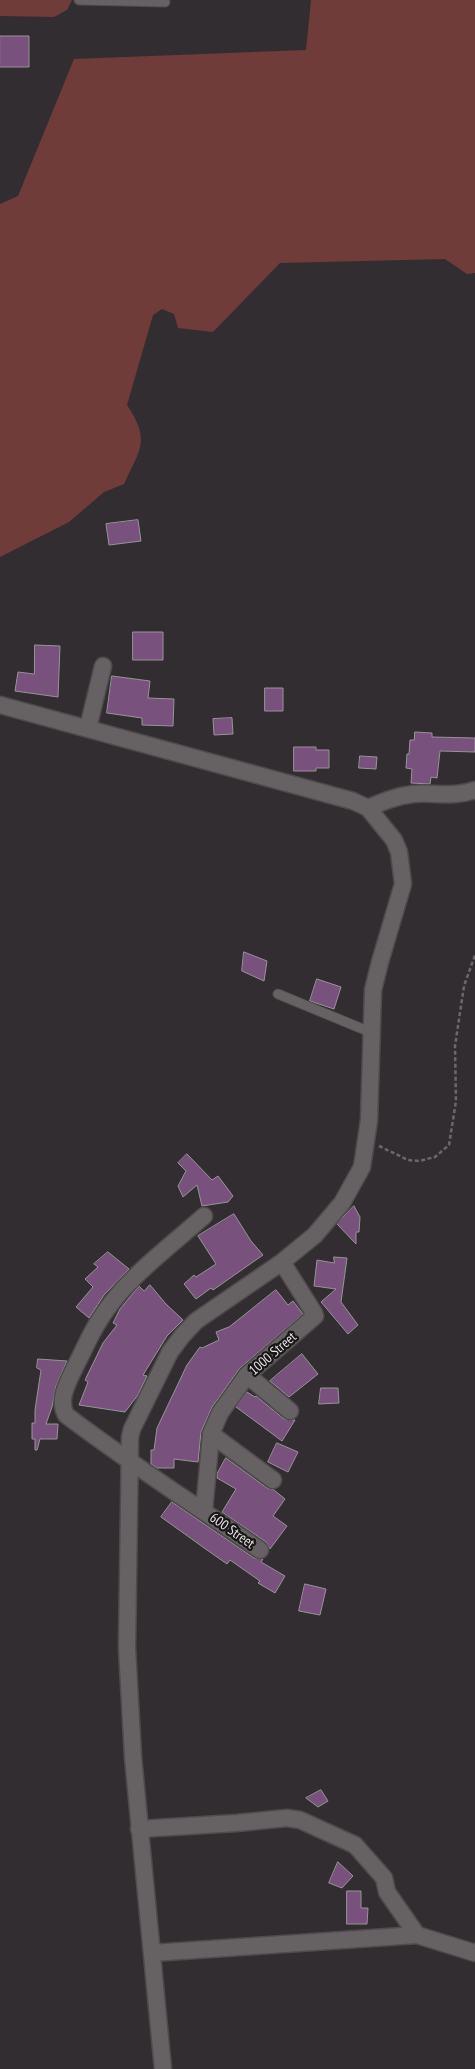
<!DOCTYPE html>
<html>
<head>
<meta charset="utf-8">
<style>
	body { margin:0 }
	canvas { display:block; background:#322d30 }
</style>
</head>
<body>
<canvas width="475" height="2069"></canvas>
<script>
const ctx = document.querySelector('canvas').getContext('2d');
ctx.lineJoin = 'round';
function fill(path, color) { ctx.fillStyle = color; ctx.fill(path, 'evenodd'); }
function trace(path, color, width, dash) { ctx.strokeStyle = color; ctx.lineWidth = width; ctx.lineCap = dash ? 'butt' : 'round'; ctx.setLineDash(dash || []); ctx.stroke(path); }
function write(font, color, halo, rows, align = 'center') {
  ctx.font = font + ' "PT Sans Narrow",sans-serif'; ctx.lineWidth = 4.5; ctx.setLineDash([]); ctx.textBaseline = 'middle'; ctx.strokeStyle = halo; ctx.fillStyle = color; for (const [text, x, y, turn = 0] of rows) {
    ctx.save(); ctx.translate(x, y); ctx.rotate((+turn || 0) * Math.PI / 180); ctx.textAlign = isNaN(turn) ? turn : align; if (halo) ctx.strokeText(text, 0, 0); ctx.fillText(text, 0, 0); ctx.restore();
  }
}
fill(new Path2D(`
	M 0,0 L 72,0 L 67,10 L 54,17 L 0,16 Z
	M 311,0 L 475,0 L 475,273 L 467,274 L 445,259 L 280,263 L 213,332 L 178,328 L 174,314 L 162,309 L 153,315 L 127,405 C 151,441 140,449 124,484 L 104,492 L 69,522 L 0,557 L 0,204 L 18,196 L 74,59 L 306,50 Z`), '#6f3c3a');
const building = new Path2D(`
	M 0,36 L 29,36 L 29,67 L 0,67 Z
	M 138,520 L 141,541 L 109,545 L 106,524 Z
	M 133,632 L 163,632 L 163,660 L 133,660 Z
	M 35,645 L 60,646 L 58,697 L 15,691 L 18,672 L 34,674 Z
	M 112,676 L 150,681 L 148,698 L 174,699 L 173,726 L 142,725 L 142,718 L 107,713 Z
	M 265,688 L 283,688 L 283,711 L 265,711 Z
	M 232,718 L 233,734 L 214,735 L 213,719 Z
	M 415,732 L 432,733 L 432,737 L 475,738 L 475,752 L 440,751 L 437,778 L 431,777 L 430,784 L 411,783 L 412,769 L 406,768 L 407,754 L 409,754 L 410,740 L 414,740 Z
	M 294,747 L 316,747 L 316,750 L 329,750 L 329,768 L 316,768 L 316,771 L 294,771 Z
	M 360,756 L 377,757 L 376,769 L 359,768 Z
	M 244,952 L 267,961 L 264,981 L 242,971 Z
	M 317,979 L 341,987 L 334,1009 L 310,1001 Z
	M 187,1154 L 212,1180 L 218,1176 L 233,1196 L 228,1202 L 202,1206 L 197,1185 L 183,1197 L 178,1186 L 186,1171 L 178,1163 Z
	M 354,1206 L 360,1217 L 359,1232 L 356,1232 L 356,1244 L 337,1224 Z
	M 234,1214 L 251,1241 L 263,1255 L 213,1290 L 211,1288 L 196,1299 L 184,1284 L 194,1275 L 196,1277 L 216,1264 L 198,1236 Z
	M 108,1252 L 129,1269 L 104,1295 L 89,1318 L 76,1307 L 93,1287 L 85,1279 L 98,1267 L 94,1264 Z
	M 334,1257 L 347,1258 L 341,1302 L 358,1325 L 348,1334 L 321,1302 L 336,1289 L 314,1286 L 317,1260 L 334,1263 Z
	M 150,1285 L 166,1304 L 183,1320 L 167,1336 L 143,1375 L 147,1376 L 138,1395 L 125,1412 L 79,1405 L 88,1382 L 85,1380 L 103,1343 L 117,1325 L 113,1323 L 120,1309 L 139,1286 L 144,1291 Z
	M 276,1290 L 288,1305 L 293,1301 L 303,1314 L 240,1368 L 212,1407 L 201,1432 L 198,1462 L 174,1459 L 174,1468 L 157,1468 L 151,1464 L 151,1450 L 154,1450 L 157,1428 L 187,1365 L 200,1347 L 202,1348 L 219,1340 L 216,1332 L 229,1327 Z
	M 302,1354 L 318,1374 L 289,1397 L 270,1381 Z
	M 38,1359 L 67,1361 L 56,1386 L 52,1407 L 46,1424 L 58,1424 L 57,1439 L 40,1439 L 37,1450 L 35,1450 L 35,1439 L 32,1439 L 32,1423 L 35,1423 L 35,1410 L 41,1370 L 37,1368 Z
	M 321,1388 L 338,1388 L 339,1403 L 319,1404 Z
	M 247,1392 L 255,1397 L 256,1396 L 284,1419 L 295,1420 L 282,1441 L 236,1407 Z
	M 277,1443 L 298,1452 L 288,1472 L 268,1462 Z
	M 226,1458 L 267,1488 L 274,1490 L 285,1499 L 273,1516 L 287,1526 L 270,1549 L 266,1542 L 222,1512 L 236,1489 L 217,1478 L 217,1474 Z
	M 172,1502 L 254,1558 L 263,1559 L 261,1562 L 285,1576 L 275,1593 L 258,1583 L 260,1581 L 230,1560 L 227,1564 L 207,1550 L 161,1517 Z
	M 305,1584 L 326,1589 L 320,1615 L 299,1611 Z
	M 321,1790 L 328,1801 L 318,1807 L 306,1798 Z
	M 338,1862 L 353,1876 L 342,1888 L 329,1883 Z
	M 347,1891 L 361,1891 L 361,1908 L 368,1908 L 367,1924 L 347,1924 Z`);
fill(building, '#78527d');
trace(building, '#979398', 1);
const lane = new Path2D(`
	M 79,0 L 165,2
	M 278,994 L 370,1032`);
const street = new Path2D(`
	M 0,705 L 353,801 L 368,808 L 394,840 L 399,852 L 403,884 L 380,962 L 373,990 L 369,1120 L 362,1167 L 342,1203 L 315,1235 L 282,1262 L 196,1321 L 182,1336 L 170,1352 L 132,1429 L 130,1437 L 127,1648 L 133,1757 L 163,2069
	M 88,728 L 103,666
	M 368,808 C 382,802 396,796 413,794 C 434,792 454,798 475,790
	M 204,1216 C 167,1249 122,1281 97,1324 C 89,1337 83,1352 76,1365 C 69,1380 57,1399 66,1415 C 129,1463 195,1505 260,1550
	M 247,1375 L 290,1411
	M 211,1434 L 273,1480
	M 204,1511 L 211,1434 L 220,1413 L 247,1375 L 315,1316 L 314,1313 L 282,1262
	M 139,1829 L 237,1823 L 287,1818 L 300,1820 L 355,1845 L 384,1878 L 387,1892 L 417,1935
	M 152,1953 L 417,1935 L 475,1953`);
trace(lane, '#4f4b4d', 11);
trace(street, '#4f4b4d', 19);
trace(new Path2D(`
	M 379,1146 L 408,1160 L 419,1161 L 435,1157 L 449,1145 L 456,1101 L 455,1046 L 464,986 L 475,955`), '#6c676a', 2.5, [4, 2.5]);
trace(lane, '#666163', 9);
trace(street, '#666163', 16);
write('14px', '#e6e3e5', '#181617', [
	["1000 Street",273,1354,-41],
	["600 Street",232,1531,35]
]);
</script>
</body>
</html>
